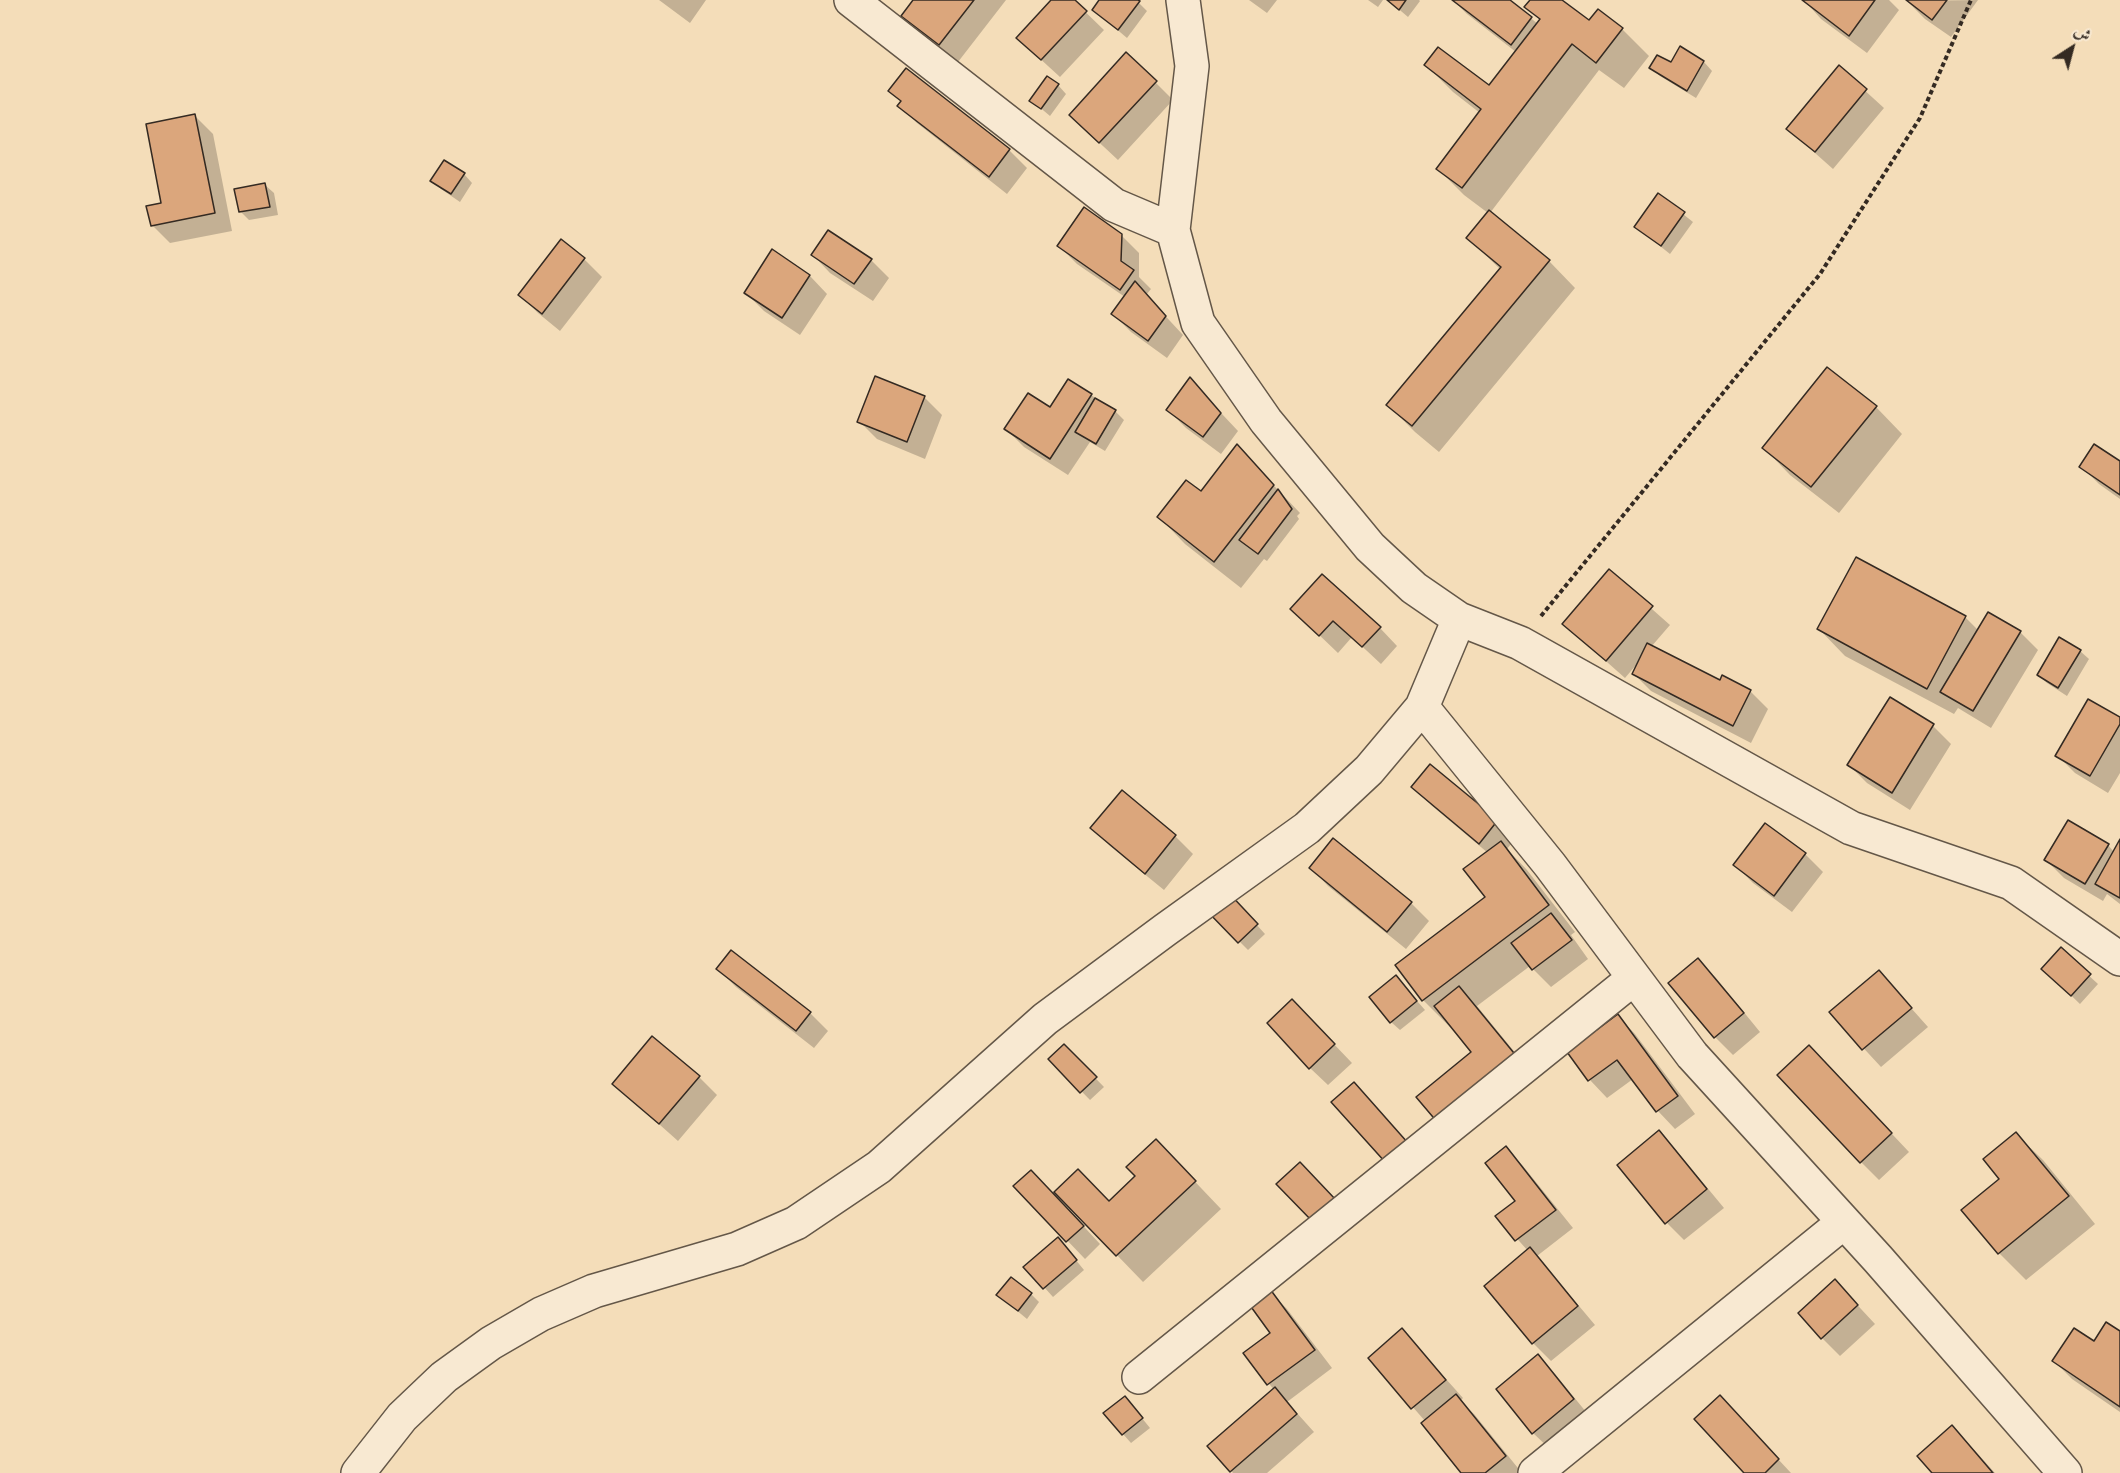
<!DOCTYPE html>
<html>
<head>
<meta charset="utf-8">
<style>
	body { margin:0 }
	#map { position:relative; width:2120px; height:1473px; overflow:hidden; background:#f4ddb9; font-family:"EB Garamond",Amiri,serif }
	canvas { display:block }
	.north { position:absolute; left:2042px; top:18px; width:60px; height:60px; -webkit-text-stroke:4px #f8e9d2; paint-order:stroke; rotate:36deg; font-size:16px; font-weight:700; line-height:24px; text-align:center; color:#342a22 }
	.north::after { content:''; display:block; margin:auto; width:21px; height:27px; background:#342a22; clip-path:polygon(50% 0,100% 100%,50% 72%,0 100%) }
</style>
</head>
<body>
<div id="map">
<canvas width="2120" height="1473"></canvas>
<div class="north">ش</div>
</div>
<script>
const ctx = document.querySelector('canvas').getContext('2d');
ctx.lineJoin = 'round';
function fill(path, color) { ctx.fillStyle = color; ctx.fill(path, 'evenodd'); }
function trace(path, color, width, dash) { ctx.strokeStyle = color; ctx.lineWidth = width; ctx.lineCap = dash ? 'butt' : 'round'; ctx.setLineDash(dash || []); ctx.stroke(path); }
fill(new Path2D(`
	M 659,0 L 706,0 L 690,23 Z
	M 915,0 L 1006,0 L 958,62 L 921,34 L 903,16 Z
	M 1053,0 L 1073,0 L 1104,30 L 1060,77 L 1036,55 Z
	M 1101,0 L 1136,0 L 1147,11 L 1127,38 L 1094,10 Z
	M 1249,0 L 1277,0 L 1267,13 Z
	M 1368,0 L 1383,0 L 1378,7 Z
	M 1388,0 L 1419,0 L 1420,1 L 1408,17 Z
	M 1453,0 L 1508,0 L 1538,24 L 1540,20 L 1526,6 L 1532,0 L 1559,0 L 1589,22 L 1622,29 L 1649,56 L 1624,88 L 1599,70 L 1490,213 L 1549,261 L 1575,288 L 1439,452 L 1415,432 L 1388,405 L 1501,270 L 1468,238 L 1488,213 L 1464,195 L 1438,169 L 1480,113 L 1453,92 L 1426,65 L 1489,88 L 1516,52 L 1467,14 Z
	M 1804,0 L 1889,0 L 1899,10 L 1867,53 L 1821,19 Z
	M 1978,0 L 1951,37 L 1925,19 L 1907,1 Z
	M 1681,48 L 1704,62 L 1712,71 L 1696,98 L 1660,76 L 1651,68 L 1671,64 Z
	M 1839,67 L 1884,108 L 1833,169 L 1788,129 Z
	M 906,70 L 1009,150 L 1027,168 L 1007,194 L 917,123 L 899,106 L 902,102 L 890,91 Z
	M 1155,82 L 1173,100 L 1118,160 L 1089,133 Z
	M 1058,85 L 1066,94 L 1050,116 L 1031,100 Z
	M 195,116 L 213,134 L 232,231 L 170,243 L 152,225 L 163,205 Z
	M 464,174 L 472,183 L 460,202 L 441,189 L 432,180 Z
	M 265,185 L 274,193 L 278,215 L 249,220 L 241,212 Z
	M 1659,195 L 1693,222 L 1670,254 L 1635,226 Z
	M 1121,235 L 1139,253 L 1139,277 L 1151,289 L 1146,295 L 1183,335 L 1167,358 L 1131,332 L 1113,314 L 1125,297 L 1077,264 L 1059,246 Z
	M 561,242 L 584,259 L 602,277 L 560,331 L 538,313 L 520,295 Z
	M 773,251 L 810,276 L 827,294 L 800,335 L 764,311 L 746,293 Z
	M 813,255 L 871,260 L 889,278 L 873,301 L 830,273 Z
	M 1190,380 L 1238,431 L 1221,454 L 1186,428 L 1168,410 Z
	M 1091,395 L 1115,411 L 1124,420 L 1105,451 L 1090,442 L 1068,475 L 1024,447 L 1006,429 L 1050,409 Z
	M 924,397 L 942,415 L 925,459 L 877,439 L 859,421 Z
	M 1876,407 L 1902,434 L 1839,513 L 1790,475 L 1764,448 Z
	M 1237,447 L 1300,513 L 1297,516 L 1299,519 L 1267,561 L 1264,559 L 1241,588 L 1185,544 L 1159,517 L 1201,493 Z
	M 2120,463 L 2120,499 L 2099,484 L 2081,466 Z
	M 1609,571 L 1670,625 L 1651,647 L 1720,682 L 1750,691 L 1768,709 L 1751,743 L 1651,691 L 1633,673 L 1636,665 L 1625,678 L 1564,624 Z
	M 1292,609 L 1380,628 L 1397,646 L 1381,664 L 1352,637 L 1338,653 Z
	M 1965,617 L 1979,631 L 2020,632 L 2038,650 L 1991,728 L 1958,708 L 1954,714 L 1845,656 L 1819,629 Z
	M 2080,651 L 2089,659 L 2067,696 L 2047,683 L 2038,675 Z
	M 1890,699 L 1933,726 L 1951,744 L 1910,810 L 1867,783 L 1849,765 Z
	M 2120,719 L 2120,773 L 2108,793 L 2075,773 L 2057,755 Z
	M 1430,766 L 1515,839 L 1507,849 L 1527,870 L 1575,932 L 1571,935 L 1588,959 L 1551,987 L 1530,966 L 1477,1006 L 1535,1077 L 1473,1053 L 1451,1026 L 1450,1027 L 1423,1000 L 1487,897 L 1488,853 L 1431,805 L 1413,787 Z
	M 1122,792 L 1175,836 L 1193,854 L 1164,890 L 1110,846 L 1092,828 Z
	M 2120,842 L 2120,904 L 2107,894 L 2103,901 L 2064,878 L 2046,860 L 2108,845 L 2114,852 Z
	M 1805,854 L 1823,872 L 1792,912 L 1753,883 L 1735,865 Z
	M 1311,868 L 1411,903 L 1429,921 L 1406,949 L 1328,886 Z
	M 1235,901 L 1265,934 L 1248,950 L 1208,910 Z
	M 2061,950 L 2098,984 L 2080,1004 L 2052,977 Z
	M 1698,960 L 1716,978 L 1760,1032 L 1733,1055 L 1715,1037 Z
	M 718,969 L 810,1013 L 828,1031 L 814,1048 L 736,987 Z
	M 1879,972 L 1928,1027 L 1881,1067 L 1831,1013 Z
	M 1396,977 L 1425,1010 L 1400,1030 L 1391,1022 Z
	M 1618,1016 L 1635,1034 L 1695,1114 L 1675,1129 L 1658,1111 L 1633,1079 L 1607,1098 L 1590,1080 L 1569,1052 Z
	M 1310,1019 L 1352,1063 L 1328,1085 L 1310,1068 Z
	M 1064,1046 L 1104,1087 L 1090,1100 L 1050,1059 Z
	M 1827,1065 L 1909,1152 L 1879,1180 L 1861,1162 Z
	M 699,1077 L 717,1095 L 678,1141 L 614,1084 Z
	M 1658,1132 L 1676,1150 L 1724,1208 L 1684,1240 L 1666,1222 Z
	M 2016,1134 L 2043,1160 L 2095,1224 L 2026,1280 L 1999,1253 L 1963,1210 L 2001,1179 Z
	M 1506,1148 L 1523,1166 L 1573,1228 L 1537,1256 L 1595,1325 L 1551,1361 L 1533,1343 L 1486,1286 L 1528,1251 L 1497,1216 L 1517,1201 Z
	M 1182,1168 L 1221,1209 L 1143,1282 L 1056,1192 L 1110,1202 Z
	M 1015,1186 L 1049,1189 L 1100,1244 L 1085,1259 Z
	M 1066,1248 L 1084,1270 L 1053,1297 L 1026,1267 Z
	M 1835,1281 L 1875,1324 L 1840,1356 L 1822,1338 Z
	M 1269,1291 L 1287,1309 L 1332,1368 L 1287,1402 L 1314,1432 L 1267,1473 L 1233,1473 L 1209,1446 L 1274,1390 L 1245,1353 L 1272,1334 Z
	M 1031,1294 L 1039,1302 L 1027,1319 L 998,1295 Z
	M 1402,1330 L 1463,1398 L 1460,1401 L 1474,1414 L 1522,1473 L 1463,1473 L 1425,1421 L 1370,1358 Z
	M 2120,1333 L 2120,1412 L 2072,1379 L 2054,1361 Z
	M 1537,1356 L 1555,1374 L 1591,1418 L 1551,1450 L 1533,1433 Z
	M 1133,1407 L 1150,1428 L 1131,1443 L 1123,1434 Z
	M 1737,1415 L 1791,1473 L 1746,1473 Z
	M 1952,1427 L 1978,1454 L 1995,1473 L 1934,1473 Z`), '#0003');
const building = new Path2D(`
	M 913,0 L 974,0 L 939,45 L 901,16 Z
	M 1051,0 L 1075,0 L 1087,11 L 1041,60 L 1016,38 Z
	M 1099,0 L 1138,0 L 1140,1 L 1118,30 L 1092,10 Z
	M 1387,0 L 1406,0 L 1399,10 Z
	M 1452,0 L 1510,0 L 1532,17 L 1511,45 Z
	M 1530,0 L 1562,0 L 1589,20 L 1598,9 L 1623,28 L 1596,63 L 1572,44 L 1462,188 L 1436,169 L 1481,109 L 1424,65 L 1438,47 L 1489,85 L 1540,19 L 1524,7 Z
	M 1802,0 L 1875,0 L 1849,36 Z
	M 1906,0 L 1947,0 L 1932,20 Z
	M 1680,46 L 1704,61 L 1687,91 L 1649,68 L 1657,55 L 1671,62 Z
	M 1126,52 L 1157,81 L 1099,143 L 1069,115 Z
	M 1839,65 L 1867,89 L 1815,152 L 1786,129 Z
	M 906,68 L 1010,149 L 989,177 L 897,106 L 901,101 L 888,91 Z
	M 1047,76 L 1059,84 L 1041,109 L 1029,101 Z
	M 195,114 L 215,213 L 151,226 L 146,206 L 161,203 L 146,124 Z
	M 444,160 L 465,173 L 451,194 L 430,181 Z
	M 265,183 L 270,207 L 239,212 L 234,189 Z
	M 1658,193 L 1685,212 L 1661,246 L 1634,227 Z
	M 1084,207 L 1122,234 L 1121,261 L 1134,270 L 1120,290 L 1057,246 Z
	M 1489,210 L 1550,260 L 1412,426 L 1386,405 L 1501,267 L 1466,238 Z
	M 828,230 L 872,259 L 854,284 L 811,255 Z
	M 561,239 L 585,258 L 542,314 L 518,295 Z
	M 772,249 L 810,275 L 782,318 L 744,293 Z
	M 1135,281 L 1166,316 L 1148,341 L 1111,314 Z
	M 1827,367 L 1877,406 L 1811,487 L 1762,448 Z
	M 875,376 L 925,396 L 907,442 L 857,422 Z
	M 1190,377 L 1221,413 L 1203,437 L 1166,410 Z
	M 1068,379 L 1092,394 L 1050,459 L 1004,429 L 1028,393 L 1050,407 Z
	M 1095,398 L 1116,410 L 1096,444 L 1075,432 Z
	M 1237,444 L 1274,485 L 1214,562 L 1157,517 L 1186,480 L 1201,491 Z
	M 2094,444 L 2120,461 L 2120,495 L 2079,467 Z
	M 1278,489 L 1292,509 L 1258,554 L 1239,540 Z
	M 1856,557 L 1966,616 L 1927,689 L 1817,629 Z
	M 1609,569 L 1653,606 L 1606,661 L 1562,624 Z
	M 1322,574 L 1381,627 L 1362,647 L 1333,621 L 1319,636 L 1290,609 Z
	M 1988,612 L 2021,631 L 1973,711 L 1940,692 Z
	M 2059,637 L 2081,650 L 2058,688 L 2037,675 Z
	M 1647,643 L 1720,680 L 1722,675 L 1751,690 L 1733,726 L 1632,674 Z
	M 1890,697 L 1934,724 L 1892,793 L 1847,765 Z
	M 2088,699 L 2120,717 L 2120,724 L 2090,776 L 2055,756 Z
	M 1430,764 L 1498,820 L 1479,844 L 1411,787 Z
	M 1122,790 L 1176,835 L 1145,874 L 1090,828 Z
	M 2068,820 L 2109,844 L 2085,884 L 2044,860 Z
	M 1765,823 L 1806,853 L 1774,896 L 1733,865 Z
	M 1333,838 L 1412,902 L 1387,932 L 1309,868 Z
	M 2120,839 L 2120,898 L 2095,884 Z
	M 1501,841 L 1549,905 L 1422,1001 L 1395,965 L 1485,897 L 1463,869 Z
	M 1227,891 L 1258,924 L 1238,943 L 1206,910 Z
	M 1551,913 L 1572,940 L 1532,970 L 1511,943 Z
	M 2061,947 L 2091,974 L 2071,996 L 2041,969 Z
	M 731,950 L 811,1012 L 796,1031 L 716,969 Z
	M 1698,958 L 1744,1013 L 1714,1038 L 1668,983 Z
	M 1879,970 L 1912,1008 L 1862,1050 L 1829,1012 Z
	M 1396,975 L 1417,1001 L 1390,1023 L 1369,997 Z
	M 1459,986 L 1518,1058 L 1438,1123 L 1416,1097 L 1471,1052 L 1434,1006 Z
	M 1292,999 L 1335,1044 L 1309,1069 L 1267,1023 Z
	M 1618,1014 L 1678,1096 L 1656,1112 L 1617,1060 L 1588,1081 L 1567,1052 Z
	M 652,1036 L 700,1076 L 659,1124 L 612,1084 Z
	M 1064,1044 L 1097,1077 L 1080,1093 L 1048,1059 Z
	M 1809,1045 L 1892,1133 L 1860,1163 L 1777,1075 Z
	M 1354,1082 L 1408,1143 L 1386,1163 L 1331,1102 Z
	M 1659,1130 L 1707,1189 L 1665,1224 L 1617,1165 Z
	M 2016,1132 L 2069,1196 L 1998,1254 L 1961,1210 L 1999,1179 L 1983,1159 Z
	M 1156,1139 L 1196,1181 L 1116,1256 L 1054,1192 L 1078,1169 L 1109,1201 L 1135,1176 L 1126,1167 Z
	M 1506,1146 L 1556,1210 L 1515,1241 L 1495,1216 L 1515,1201 L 1485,1163 Z
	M 1300,1162 L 1336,1200 L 1313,1222 L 1276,1184 Z
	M 1031,1170 L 1084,1226 L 1066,1242 L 1013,1186 Z
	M 1058,1237 L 1077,1260 L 1043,1289 L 1023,1267 Z
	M 1530,1247 L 1578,1306 L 1532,1344 L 1484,1286 Z
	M 1011,1277 L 1032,1293 L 1018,1311 L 996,1295 Z
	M 1835,1279 L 1858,1305 L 1821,1339 L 1798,1313 Z
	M 1270,1289 L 1315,1350 L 1267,1385 L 1243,1353 L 1270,1333 L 1249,1304 Z
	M 2106,1322 L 2120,1331 L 2120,1407 L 2052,1361 L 2074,1328 L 2094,1341 Z
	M 1402,1328 L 1446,1380 L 1411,1409 L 1368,1358 Z
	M 1538,1354 L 1574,1399 L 1532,1434 L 1496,1389 Z
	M 1275,1387 L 1297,1414 L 1230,1472 L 1207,1446 Z
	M 1456,1394 L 1506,1456 L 1485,1473 L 1461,1473 L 1421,1423 Z
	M 1720,1395 L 1779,1459 L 1765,1473 L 1744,1473 L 1694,1419 Z
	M 1125,1396 L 1143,1418 L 1122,1435 L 1103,1413 Z
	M 1952,1425 L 1993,1473 L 1932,1473 L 1917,1456 Z`);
fill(building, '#dba67c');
trace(building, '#342a22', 1.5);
const minor = new Path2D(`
	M 851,0 L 1114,205 L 1173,230
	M 1183,0 L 1192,66 L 1173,230 L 1198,323 L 1266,421 L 1370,547 L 1414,588 L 1459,619 L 1520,643 L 1851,828 L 2011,883 L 2120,959
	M 1422,707 L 1550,865 L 1692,1055 L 1878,1259 L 2065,1473
	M 1139,1377 L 1634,978
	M 358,1473 L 402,1417 L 444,1377 L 491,1343 L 541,1314 L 594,1291 L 737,1249 L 796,1223 L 879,1167 L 1045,1019 L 1165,930 L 1307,828 L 1369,770 L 1422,707 L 1459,619
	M 1535,1473 L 1844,1222`);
trace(minor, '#645748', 36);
trace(new Path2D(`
	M 1541,616 L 1820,274 L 1920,118 L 1971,0`), '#342a22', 4, [4.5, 3]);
trace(minor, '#f8e9d2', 33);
</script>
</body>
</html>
